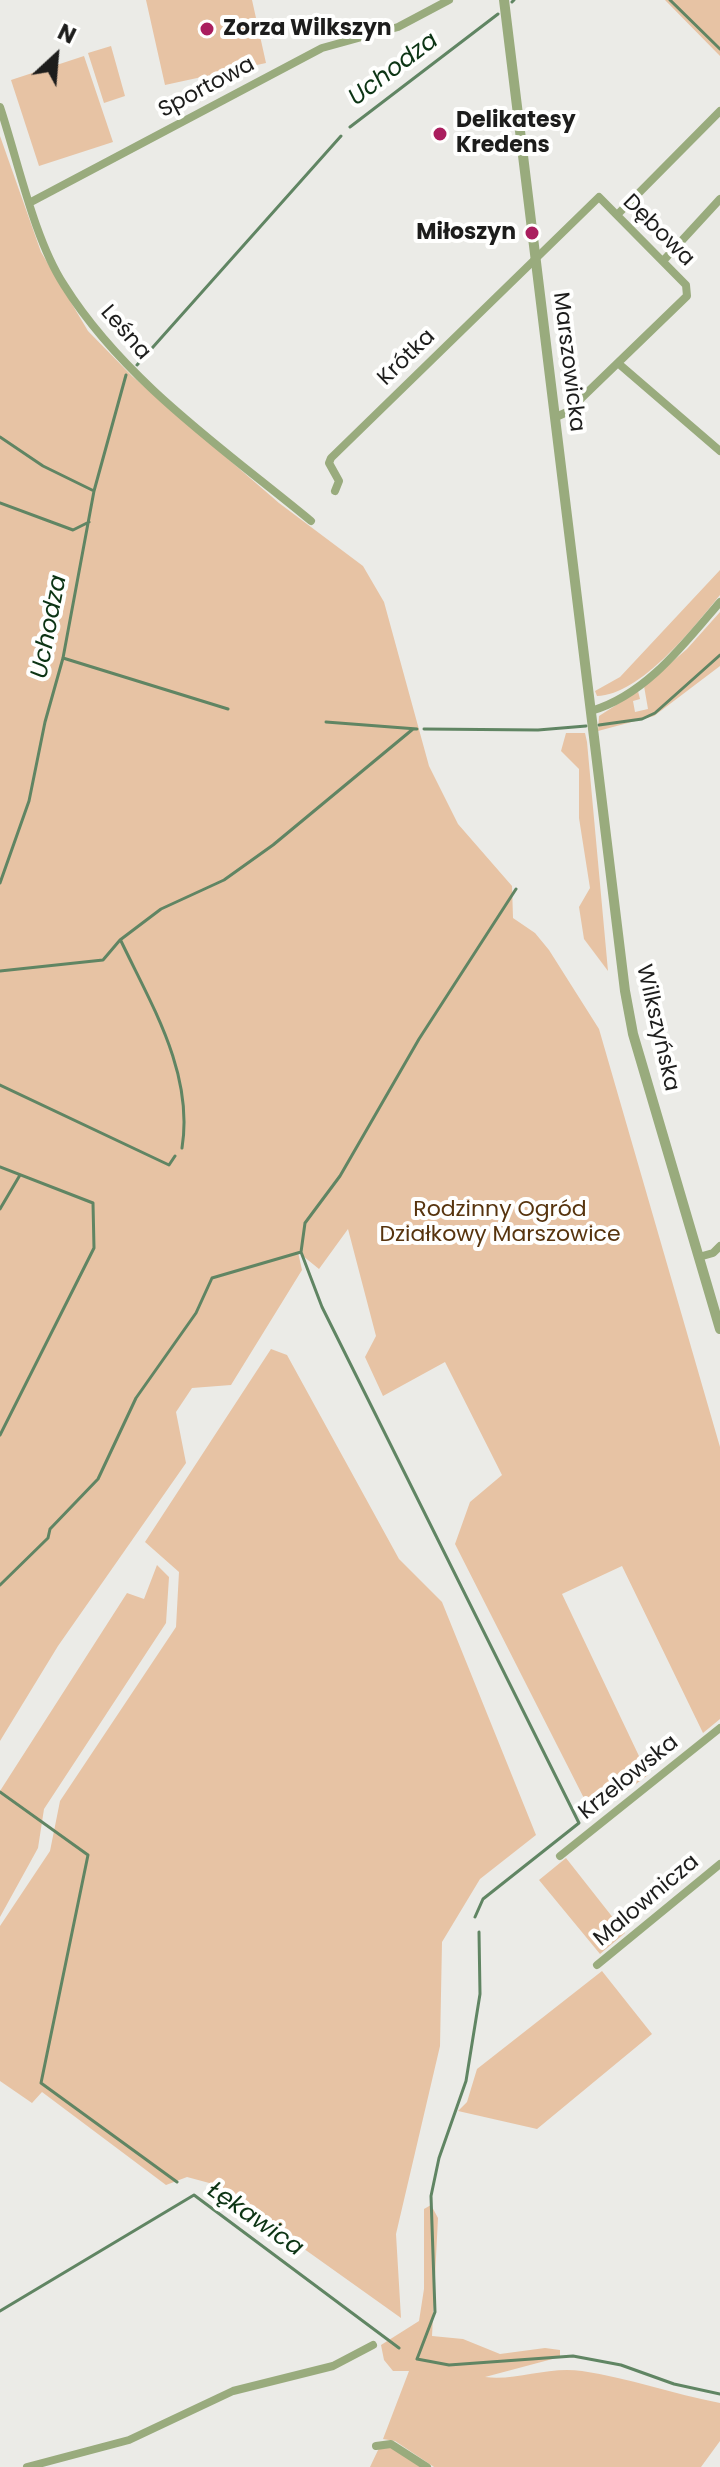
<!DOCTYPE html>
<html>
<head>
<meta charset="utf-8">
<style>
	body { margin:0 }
	#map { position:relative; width:720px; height:2467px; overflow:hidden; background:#ebebe7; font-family:Poppins,sans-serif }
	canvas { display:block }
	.north { position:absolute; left:16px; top:16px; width:80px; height:80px; -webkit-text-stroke:6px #fffffe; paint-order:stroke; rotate:26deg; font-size:22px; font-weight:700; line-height:32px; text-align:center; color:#1d1d1c }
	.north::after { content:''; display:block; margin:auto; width:28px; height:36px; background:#1d1d1c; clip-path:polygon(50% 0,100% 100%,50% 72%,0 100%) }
</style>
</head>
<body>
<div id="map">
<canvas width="720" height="2467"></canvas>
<div class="north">N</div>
</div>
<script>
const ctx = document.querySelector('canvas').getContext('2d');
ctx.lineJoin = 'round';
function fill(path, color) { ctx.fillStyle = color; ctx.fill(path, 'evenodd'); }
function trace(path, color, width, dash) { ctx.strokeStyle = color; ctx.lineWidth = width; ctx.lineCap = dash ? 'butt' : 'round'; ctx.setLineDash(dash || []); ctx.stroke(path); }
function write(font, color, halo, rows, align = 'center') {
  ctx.font = font + ' Poppins,sans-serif'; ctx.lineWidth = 8; ctx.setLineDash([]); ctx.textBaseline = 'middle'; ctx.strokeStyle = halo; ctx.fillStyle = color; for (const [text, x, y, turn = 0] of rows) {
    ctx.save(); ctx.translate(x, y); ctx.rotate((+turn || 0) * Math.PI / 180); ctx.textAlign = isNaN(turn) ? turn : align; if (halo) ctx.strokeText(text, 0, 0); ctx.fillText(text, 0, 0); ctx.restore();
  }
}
fill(new Path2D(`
	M 146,0 L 252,0 L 266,63 L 165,85 Z
	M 665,0 L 720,0 L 720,56 Z
	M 111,46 L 125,96 L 104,103 L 88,53 Z
	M 84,56 L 113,142 L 39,166 L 11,80 Z
	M 0,136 L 41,252 L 88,331 L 132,376 L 279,503 L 363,566 L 384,602 L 429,766 L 458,824 L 512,886 L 513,918 L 535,933 L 549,950 L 599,1029 L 720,1447 L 720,1719 L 703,1733 L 622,1566 L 562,1594 L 648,1775 L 593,1816 L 455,1544 L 470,1502 L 502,1475 L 445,1362 L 383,1396 L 365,1357 L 376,1336 L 348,1229 L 319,1269 L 298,1252 L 302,1270 L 231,1385 L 192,1388 L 176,1412 L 186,1463 L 58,1646 L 0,1741 Z
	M 720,570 L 720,595 C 694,627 641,695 597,696 L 595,691 L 620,677 Z
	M 720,612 L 720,666 L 654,716 L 598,731 L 599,716 L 638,691 L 640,699 L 633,701 L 635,712 L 648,709 L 644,686 L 687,649 Z
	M 566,733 L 585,733 L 587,742 L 608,971 L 584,939 L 579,907 L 590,888 L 579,818 L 579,769 L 561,751 Z
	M 271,1349 L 287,1355 L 399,1559 L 442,1602 L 536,1835 L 480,1879 L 442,1942 L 440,2046 L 396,2234 L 401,2318 L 213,2184 L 187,2177 L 166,2185 L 42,2092 L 32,2103 L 0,2081 L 0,1926 L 50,1851 L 60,1801 L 176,1627 L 179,1572 L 145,1542 Z
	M 157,1565 L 169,1577 L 166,1623 L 44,1809 L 38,1848 L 0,1917 L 0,1791 L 127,1593 L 144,1599 Z
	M 566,1858 L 625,1933 L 600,1954 L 539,1880 Z
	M 602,1971 L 652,2034 L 537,2129 L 458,2111 L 467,2102 L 477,2069 Z
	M 431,2205 L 438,2218 L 432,2336 L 463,2339 L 500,2354 L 545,2348 L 560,2350 L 560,2357 L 485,2377 C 517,2381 548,2366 582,2371 C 629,2378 673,2394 720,2403 L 720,2441 L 701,2467 L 434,2467 L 395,2441 L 383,2439 L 409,2371 L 393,2371 L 384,2360 L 381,2345 L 419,2321 L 424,2289 L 424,2209 Z
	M 390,2446 L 424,2467 L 370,2467 L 379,2448 Z`), '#e7c3a4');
trace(new Path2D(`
	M 670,0 L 720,49
	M 512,2 L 514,0
	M 350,127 L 498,14
	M 137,365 L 341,136
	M 0,437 L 43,466 L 94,491
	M 0,503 L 73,530 L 89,522
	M 63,658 L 228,709
	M 326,722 L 417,729
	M 599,725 L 642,719 L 655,713 L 720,655
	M 424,729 L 538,730 L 586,726
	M 0,883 L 29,801 L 45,722 L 63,658 L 94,491 L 126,375
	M 121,941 C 152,1006 194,1074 182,1148
	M 0,971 L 103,960 L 120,940 L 161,909 L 224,880 L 273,845 L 413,729
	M 0,1085 L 169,1165 L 175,1156
	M 0,1167 L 93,1203 L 94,1248 L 0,1435
	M 0,1209 L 20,1175
	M 301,1252 L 322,1307 L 579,1823 L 483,1899 L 475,1917
	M 0,1585 L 48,1538 L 50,1529 L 98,1479 L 136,1398 L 196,1313 L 212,1278 L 301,1252 L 305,1223 L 340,1176 L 419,1039 L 516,889
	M 0,1792 L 88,1855 L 41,2083 L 177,2182
	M 479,1932 L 480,1994 L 466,2081 L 439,2158 L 431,2196 L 435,2312 L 417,2359 L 449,2365 L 573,2356 L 621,2365 L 674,2384 L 720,2394
	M 0,2311 L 194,2195 L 399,2348`), '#608563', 3);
trace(new Path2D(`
	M 0,107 C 18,161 34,239 64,285 C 124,381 225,450 311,521
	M 31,202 L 322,48 L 398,27 L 449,0
	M 617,215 L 720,111
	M 663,261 L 720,199
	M 619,364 L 720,451
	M 335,491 L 339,481 L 329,463 L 331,458 L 599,197 L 686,285 L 687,296 L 567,412 L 556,417
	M 591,711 C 646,695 684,644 720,602
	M 699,1257 L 713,1253 L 720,1246
	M 560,1856 L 720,1728
	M 597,1965 L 720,1864
	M 376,2446 L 391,2444 L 427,2467
	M 27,2467 L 129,2440 L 233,2391 L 333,2366 L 373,2345`), '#99ab7d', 8);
trace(new Path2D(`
	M 504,0 L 625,991 L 633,1034 L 720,1329`), '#99ab7d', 10);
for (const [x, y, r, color] of [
	[207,29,8,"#aa1e5e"],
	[440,134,8,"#aa1e5e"],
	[532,233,8,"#aa1e5e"]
]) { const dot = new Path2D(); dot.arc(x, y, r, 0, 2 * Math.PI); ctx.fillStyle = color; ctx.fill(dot); trace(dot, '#fffffe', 3); }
write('bold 22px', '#1d1d1c', '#fffffe', [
	["Zorza Wilkszyn",223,29],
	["Delikatesy",456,121],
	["Kredens",456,146],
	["Miłoszyn",516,233,"right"]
], 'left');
write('22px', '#1d1d1c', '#fffffe', [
	["Sportowa",207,88,-28],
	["Dębowa",658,231,45],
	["Leśna",125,333,49],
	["Krótka",407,358,-44],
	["Marszowicka",568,362,83],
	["Wilkszyńska",657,1028,77],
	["Krzelowska",629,1778,-39],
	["Malownicza",647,1901,-40]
]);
write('22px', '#57340e', '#fffffe', [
	["Rodzinny Ogród",500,1210],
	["Działkowy Marszowice",500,1235]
]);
write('italic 24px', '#0c3414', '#fffffe', [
	["Uchodza",394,70,-37],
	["Uchodza",50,627,-79],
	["Łękawica",255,2220,35]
]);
</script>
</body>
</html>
